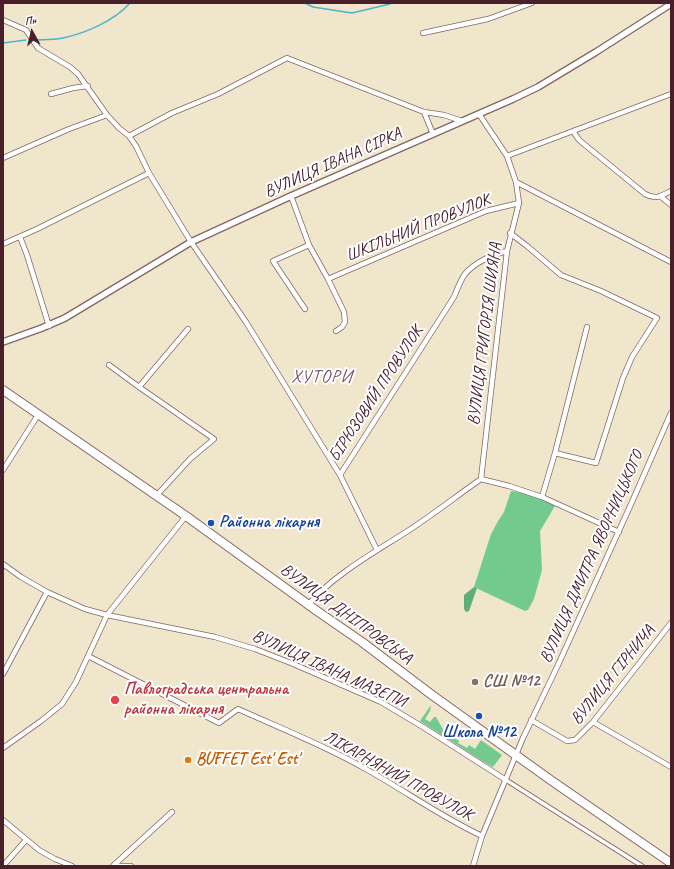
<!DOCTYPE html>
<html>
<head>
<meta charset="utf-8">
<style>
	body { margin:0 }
	#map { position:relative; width:674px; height:869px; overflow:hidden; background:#f0e6cb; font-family:Caveat,sans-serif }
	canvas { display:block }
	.frame { position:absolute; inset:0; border:4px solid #4a1f2b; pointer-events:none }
	.north { position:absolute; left:12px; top:12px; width:40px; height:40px; -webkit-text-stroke:3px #fff; paint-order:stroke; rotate:352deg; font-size:11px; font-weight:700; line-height:16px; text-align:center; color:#4a1f2b }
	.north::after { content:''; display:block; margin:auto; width:14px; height:18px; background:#4a1f2b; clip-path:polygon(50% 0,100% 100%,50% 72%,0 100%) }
</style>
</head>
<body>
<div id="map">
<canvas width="674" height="869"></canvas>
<div class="frame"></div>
<div class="north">Пн</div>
</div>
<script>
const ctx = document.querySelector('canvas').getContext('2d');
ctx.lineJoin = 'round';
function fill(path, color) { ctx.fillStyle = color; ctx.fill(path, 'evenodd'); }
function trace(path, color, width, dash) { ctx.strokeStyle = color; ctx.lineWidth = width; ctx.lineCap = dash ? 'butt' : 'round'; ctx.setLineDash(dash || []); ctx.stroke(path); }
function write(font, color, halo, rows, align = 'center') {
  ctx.font = font + ' Caveat,sans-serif'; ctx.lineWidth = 4; ctx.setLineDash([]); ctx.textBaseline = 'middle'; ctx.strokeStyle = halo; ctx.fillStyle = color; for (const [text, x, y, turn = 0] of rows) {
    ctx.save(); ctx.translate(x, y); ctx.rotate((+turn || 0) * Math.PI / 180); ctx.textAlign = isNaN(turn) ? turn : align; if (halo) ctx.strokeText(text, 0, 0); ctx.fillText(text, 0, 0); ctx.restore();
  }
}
fill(new Path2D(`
	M 511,491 C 525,494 545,496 555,506 L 540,531 L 542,570 L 534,599 L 528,610 L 525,611 L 474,587 L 491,534 L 498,521 L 504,512 Z
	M 431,705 L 430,711 L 425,719 L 430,722 L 434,717 L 436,717 L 444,731 L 459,741 L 458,743 L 467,748 L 469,745 L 475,749 L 481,740 L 502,755 L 493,767 L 484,762 L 420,721 Z`), '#73ca8f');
fill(new Path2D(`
	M 474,587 L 477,588 L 469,611 L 466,612 L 464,609 L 464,595 Z`), '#5eae7a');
trace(new Path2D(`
	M 305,3 L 313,7 L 352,13 L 390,4
	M 38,40 C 46,39 55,40 63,38 C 86,33 114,21 130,3
	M 3,43 L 26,40`), '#4eb3cc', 1.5);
const pedestrian = new Path2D(`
	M 506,780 L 642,866`);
const minor = new Path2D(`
	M 3,20 L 26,30 L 38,48 L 70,67 L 78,74 L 107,115
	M 423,33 L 488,19 L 532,3
	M 51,94 L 73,88 L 88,86
	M 424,112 L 433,134
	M 479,114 L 507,156
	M 573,131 L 579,140 L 645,194 C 656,200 661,196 671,191
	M 129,136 L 136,146 L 149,173 L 191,242 L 246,322 L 340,475 L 454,297 C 457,290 460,281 465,274 C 474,263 493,254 507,251
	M 3,158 L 69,129 L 107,115 L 119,128 L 129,136 L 172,113 L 218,94 L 287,58 L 424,112 L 444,115 L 462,121
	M 516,182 L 671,262
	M 291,196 L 309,245 L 328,279 L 344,312 L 345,322 L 342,327 L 336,331
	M 660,196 L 671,205
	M 510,233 L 527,246 L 561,275 L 601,291 L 657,318 L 632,357 L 623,378 L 596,463 L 555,453
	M 20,237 L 27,255 L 49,326
	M 3,244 L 37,229 L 149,173
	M 328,279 L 486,211 L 519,203
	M 305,309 L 273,261 L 309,245
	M 109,365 L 139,387 L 188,329
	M 139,387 L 214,439 L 190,459 L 157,495
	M 3,470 L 38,415
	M 340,475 L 377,550
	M 481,479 L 509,486 L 542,497 L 619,532
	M 542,497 L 555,453 L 587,327
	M 3,564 L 21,577 L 47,592 L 85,609 L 107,615 L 215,637 L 255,649 L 291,663 L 381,702 L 423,727 L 506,780
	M 308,605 C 331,577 373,553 403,534 C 430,517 455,497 481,479 L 507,251 L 519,203 L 516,182 L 507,156 L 671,94
	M 88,656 L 219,723 L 238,709 C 280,728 324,745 364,768 C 404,790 441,817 482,836
	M 3,674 L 47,592
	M 531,720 L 567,741 L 575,740 L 593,722 L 671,623
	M 593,722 L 671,767
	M 3,748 L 41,721 L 62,704 L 76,682 L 107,615 L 186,516
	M 3,820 L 39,850 L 55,859 L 72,866
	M 114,865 L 172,812
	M 3,866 L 26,840
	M 113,866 L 131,866
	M 473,866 L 482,836 L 523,738 L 558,665 L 632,502 L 671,413`);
const tertiary = new Path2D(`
	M 3,342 L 42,328 L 65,318 L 191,242 L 291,196 L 513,99 L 538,87 L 596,52 L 671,4`);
const trunk = new Path2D(`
	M 3,390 L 186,516 L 317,611 L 362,642 L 432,695 L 552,781 L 671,863`);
trace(pedestrian, '#846563', 5.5);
trace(minor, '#846563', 6);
trace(tertiary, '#846563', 8);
trace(trunk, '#846563', 10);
trace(pedestrian, '#fff', 3.5);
trace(minor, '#fff', 4.5);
trace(tertiary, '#fff', 5.5);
trace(trunk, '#fff', 8);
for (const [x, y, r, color] of [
	[211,523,4,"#1a4fb4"],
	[475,682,4,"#8d6e63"],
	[115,700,5,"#e0444e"],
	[479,716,4,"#1a4fb4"],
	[188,760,4,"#e8710a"]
]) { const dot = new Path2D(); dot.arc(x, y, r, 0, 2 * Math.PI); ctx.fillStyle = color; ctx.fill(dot); trace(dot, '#fff', 1.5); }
write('17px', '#4a1f2b', '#fff', [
	["ВУЛИЦЯ ІВАНА СІРКА",333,163,-24],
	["ШКІЛЬНИЙ ПРОВУЛОК",418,228,-22],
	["ВУЛИЦЯ ГРИГОРІЯ ШИЯНА",485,334,-83],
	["БІРЮЗОВИЙ ПРОВУЛОК",376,394,-57],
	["ВУЛИЦЯ ДМИТРА ЯВОРНИЦЬКОГО",592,557,-66],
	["ВУЛИЦЯ ДНІПРОВСЬКА",346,614,36],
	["ВУЛИЦЯ ІВАНА МАЗЕПИ",329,669,24],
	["ВУЛИЦЯ ГІРНИЧА",613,675,-51],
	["ЛІКАРНЯНИЙ ПРОВУЛОК",398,776,29]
]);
write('bold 17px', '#164399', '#fff', [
	["Районна лікарня",219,523],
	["Школа №12",479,733,"center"]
], 'left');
write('bold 17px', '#785e54', '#fff', [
	["СШ №12",483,682]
], 'left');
write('bold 17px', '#be3a42', '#fff', [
	["Павлоградська центральна",124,690],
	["районна лікарня",124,710]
], 'left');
write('bold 17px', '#c56008', '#fff', [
	["BUFFET Est' Est'",196,760]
], 'left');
ctx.letterSpacing = '1px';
write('18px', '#7a506b', '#fff', [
	["ХУТОРИ",322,377]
]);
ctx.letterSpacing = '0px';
</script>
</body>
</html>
